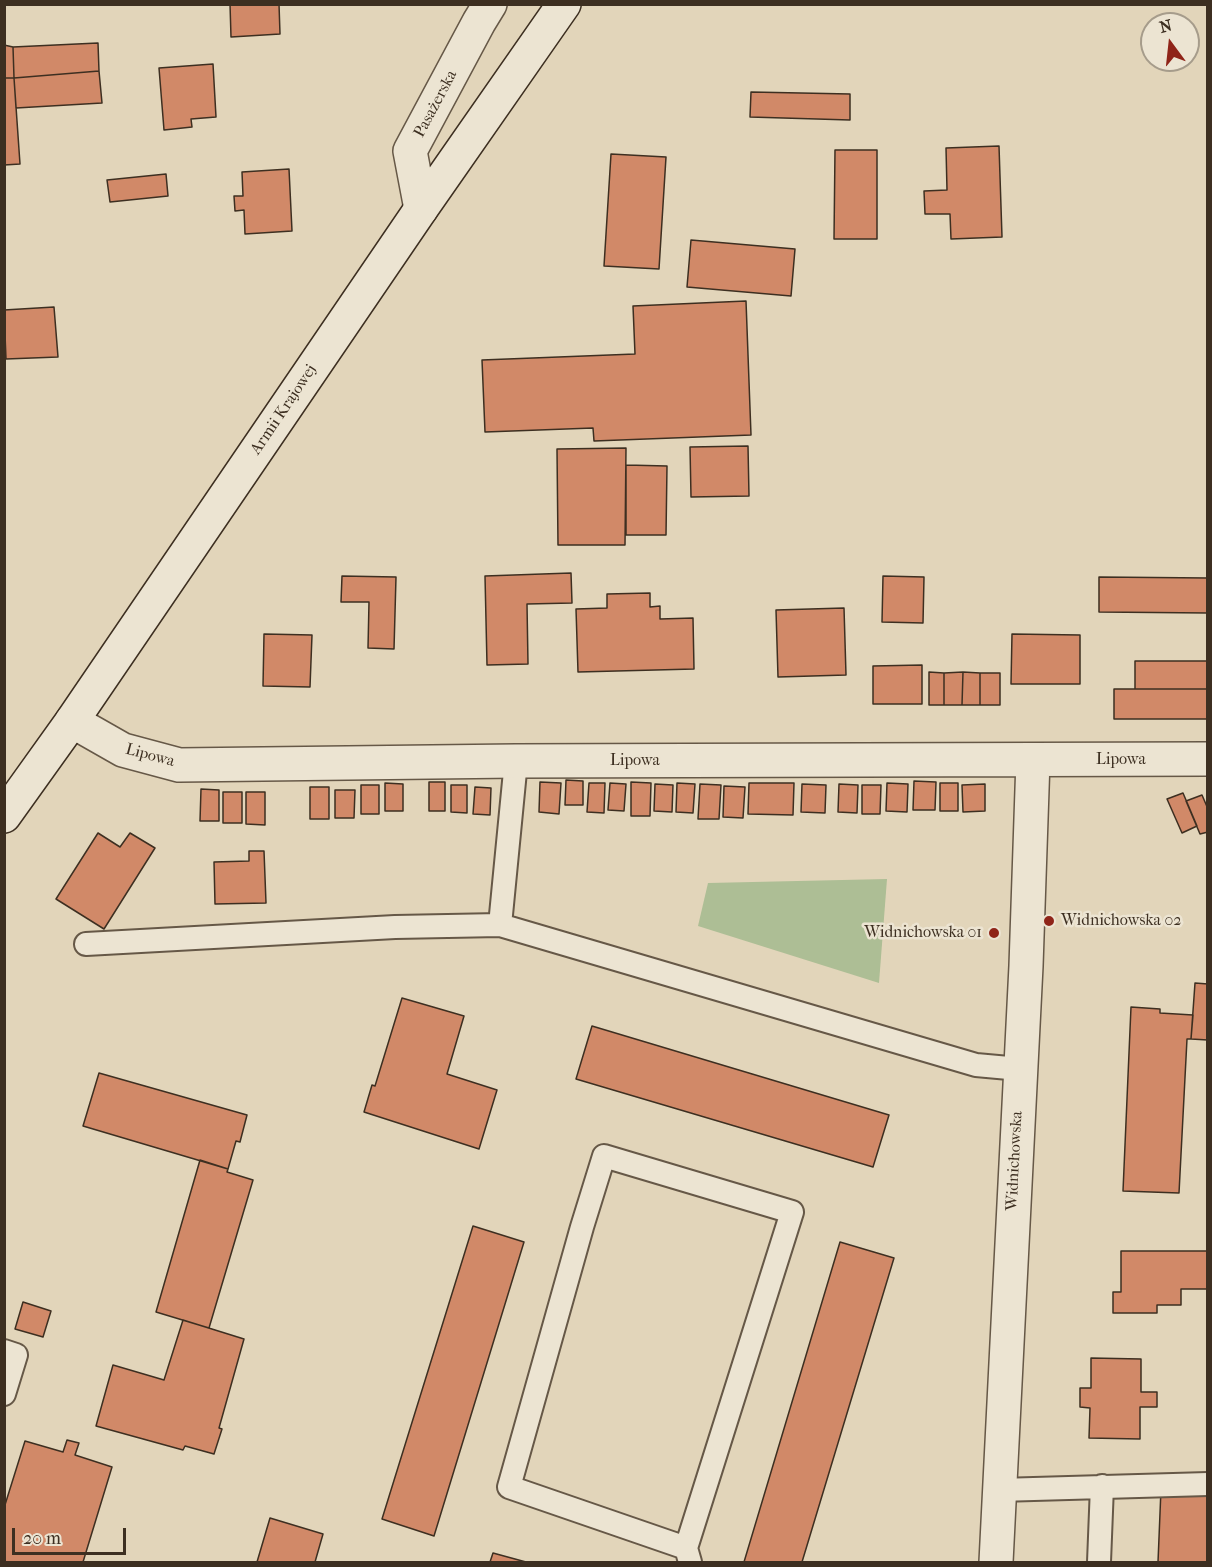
<!DOCTYPE html>
<html>
<head>
<meta charset="utf-8">
<style>
	body { margin:0 }
	#map { position:relative; width:1212px; height:1567px; overflow:hidden; background:#e2d5ba; font-family:"IM FELL French Canon",serif }
	canvas { display:block }
	.frame { position:absolute; inset:0; border:6px solid #3d2f21; pointer-events:none }
	.north { position:absolute; left:1140px; top:12px; width:60px; height:60px; box-sizing:border-box; background:#ece4d2; border:2px solid #a69c8b; border-radius:50%; rotate:345deg; font-size:16px; font-weight:700; line-height:24px; text-align:center; color:#3d2f21 }
	.north::after { content:''; display:block; margin:auto; width:21px; height:27px; background:#8f2418; clip-path:polygon(50% 0,100% 100%,50% 72%,0 100%) }
	.scale { position:absolute; left:12px; top:1528px; width:114px; height:27px; box-sizing:border-box; border:3px solid #3d2f21; border-top:0; padding-left:8px; font-size:18px; line-height:21px; white-space:nowrap; color:#3d2f21; -webkit-text-stroke:4px #ece4d2; paint-order:stroke }
</style>
</head>
<body>
<div id="map">
<canvas width="1212" height="1567"></canvas>
<div class="frame"></div>
<div class="north">N</div>
<div class="scale">20 m</div>
</div>
<script>
const ctx = document.querySelector('canvas').getContext('2d');
ctx.lineJoin = 'round';
function fill(path, color) { ctx.fillStyle = color; ctx.fill(path, 'evenodd'); }
function trace(path, color, width, dash) { ctx.strokeStyle = color; ctx.lineWidth = width; ctx.lineCap = dash ? 'butt' : 'round'; ctx.setLineDash(dash || []); ctx.stroke(path); }
function write(font, color, halo, rows, align = 'center') {
  ctx.font = font + ' "IM FELL French Canon",serif'; ctx.lineWidth = 5; ctx.setLineDash([]); ctx.textBaseline = 'middle'; ctx.strokeStyle = halo; ctx.fillStyle = color; for (const [text, x, y, turn = 0] of rows) {
    ctx.save(); ctx.translate(x, y); ctx.rotate((+turn || 0) * Math.PI / 180); ctx.textAlign = isNaN(turn) ? turn : align; if (halo) ctx.strokeText(text, 0, 0); ctx.fillText(text, 0, 0); ctx.restore();
  }
}
fill(new Path2D(`
	M 887,879 L 879,983 L 698,926 L 708,883 Z`), '#adbe95');
const building = new Path2D(`
	M 230,4 L 279,4 L 280,34 L 231,37 Z
	M 98,43 L 99,71 L 14,78 L 13,47 Z
	M 4,45 L 13,47 L 14,78 L 4,78 Z
	M 213,64 L 216,117 L 191,119 L 192,127 L 164,130 L 159,68 Z
	M 99,71 L 102,103 L 16,108 L 14,78 Z
	M 4,78 L 14,78 L 20,164 L 4,165 Z
	M 751,92 L 850,94 L 850,120 L 750,117 Z
	M 999,146 L 1002,237 L 951,239 L 950,214 L 925,214 L 924,191 L 947,190 L 946,148 Z
	M 835,150 L 877,150 L 877,239 L 834,239 Z
	M 611,154 L 666,157 L 659,269 L 604,266 Z
	M 289,169 L 292,231 L 245,234 L 244,210 L 235,211 L 234,196 L 243,196 L 242,172 Z
	M 166,174 L 168,196 L 110,202 L 107,180 Z
	M 691,240 L 795,249 L 791,296 L 687,287 Z
	M 746,301 L 751,435 L 594,441 L 593,428 L 485,432 L 482,360 L 635,354 L 633,306 Z
	M 54,307 L 58,357 L 6,359 L 4,310 Z
	M 748,446 L 749,496 L 691,497 L 690,447 Z
	M 626,448 L 625,545 L 558,545 L 557,449 Z
	M 626,465 L 667,466 L 666,535 L 626,535 Z
	M 571,573 L 572,603 L 527,604 L 528,664 L 487,665 L 485,576 Z
	M 342,576 L 396,577 L 394,649 L 368,648 L 369,602 L 341,602 Z
	M 883,576 L 924,577 L 923,623 L 882,622 Z
	M 1099,577 L 1208,578 L 1208,613 L 1099,612 Z
	M 650,593 L 650,607 L 660,606 L 660,619 L 693,618 L 694,669 L 578,672 L 576,609 L 607,608 L 607,594 Z
	M 844,608 L 846,675 L 778,677 L 776,610 Z
	M 264,634 L 312,635 L 310,687 L 263,686 Z
	M 1012,634 L 1080,635 L 1080,684 L 1011,684 Z
	M 1135,661 L 1208,661 L 1208,689 L 1135,689 Z
	M 922,665 L 922,704 L 873,704 L 873,666 Z
	M 929,672 L 944,673 L 944,705 L 929,705 Z
	M 963,672 L 980,673 L 980,705 L 962,705 Z
	M 963,672 L 962,705 L 944,705 L 944,673 Z
	M 980,673 L 1000,673 L 1000,705 L 980,705 Z
	M 1114,689 L 1208,689 L 1208,719 L 1114,719 Z
	M 566,780 L 583,781 L 583,805 L 565,805 Z
	M 914,781 L 936,782 L 935,810 L 913,810 Z
	M 429,782 L 445,782 L 445,811 L 429,811 Z
	M 540,782 L 561,783 L 559,814 L 539,812 Z
	M 631,782 L 651,783 L 650,816 L 631,816 Z
	M 385,783 L 403,784 L 403,811 L 385,811 Z
	M 589,783 L 605,783 L 604,813 L 587,812 Z
	M 610,783 L 626,784 L 624,811 L 608,810 Z
	M 677,783 L 695,784 L 693,813 L 676,812 Z
	M 749,783 L 794,783 L 793,815 L 748,814 Z
	M 887,783 L 908,784 L 907,812 L 886,811 Z
	M 940,783 L 958,783 L 958,811 L 940,811 Z
	M 655,784 L 673,785 L 672,812 L 654,811 Z
	M 700,784 L 721,785 L 719,819 L 698,819 Z
	M 802,784 L 826,785 L 825,813 L 801,812 Z
	M 839,784 L 858,785 L 857,813 L 838,812 Z
	M 985,784 L 985,811 L 963,812 L 962,785 Z
	M 361,785 L 379,785 L 379,814 L 361,814 Z
	M 451,785 L 467,785 L 467,813 L 451,812 Z
	M 862,785 L 881,785 L 880,814 L 862,814 Z
	M 724,786 L 745,787 L 743,818 L 723,817 Z
	M 310,787 L 329,787 L 329,819 L 310,819 Z
	M 475,787 L 491,788 L 490,815 L 473,814 Z
	M 201,789 L 219,790 L 219,821 L 200,821 Z
	M 335,790 L 355,790 L 354,818 L 335,818 Z
	M 223,792 L 242,792 L 242,823 L 223,823 Z
	M 246,792 L 265,792 L 265,825 L 246,824 Z
	M 1183,793 L 1197,826 L 1182,833 L 1167,799 Z
	M 1202,795 L 1208,809 L 1208,832 L 1200,834 L 1186,801 Z
	M 98,833 L 120,847 L 130,833 L 155,848 L 104,929 L 56,899 Z
	M 249,851 L 264,851 L 266,903 L 215,904 L 214,862 L 249,861 Z
	M 1195,983 L 1208,984 L 1208,1040 L 1191,1039 Z
	M 402,998 L 464,1016 L 447,1074 L 497,1090 L 479,1149 L 364,1112 L 372,1085 L 375,1086 Z
	M 1131,1007 L 1160,1009 L 1160,1013 L 1193,1015 L 1191,1039 L 1187,1039 L 1179,1193 L 1123,1191 Z
	M 592,1026 L 889,1115 L 873,1167 L 576,1079 Z
	M 99,1073 L 247,1115 L 240,1142 L 236,1141 L 228,1169 L 83,1126 Z
	M 200,1160 L 228,1169 L 227,1172 L 253,1180 L 209,1328 L 156,1312 Z
	M 473,1226 L 524,1242 L 434,1536 L 382,1519 Z
	M 840,1242 L 894,1258 L 802,1562 L 744,1562 Z
	M 1121,1251 L 1207,1251 L 1207,1289 L 1181,1289 L 1181,1305 L 1157,1305 L 1157,1313 L 1113,1313 L 1113,1292 L 1121,1292 Z
	M 23,1302 L 51,1311 L 43,1337 L 15,1329 Z
	M 183,1320 L 244,1339 L 219,1428 L 222,1429 L 214,1454 L 185,1446 L 183,1450 L 96,1426 L 113,1365 L 164,1380 Z
	M 1091,1358 L 1141,1359 L 1141,1392 L 1157,1392 L 1157,1407 L 1140,1407 L 1140,1439 L 1089,1438 L 1090,1408 L 1080,1407 L 1080,1388 L 1091,1388 Z
	M 67,1440 L 79,1443 L 75,1455 L 112,1467 L 83,1562 L 4,1562 L 4,1508 L 25,1441 L 63,1452 Z
	M 1161,1489 L 1208,1491 L 1208,1562 L 1158,1562 Z
	M 270,1518 L 323,1534 L 315,1562 L 257,1562 Z
	M 493,1553 L 526,1562 L 490,1562 Z`);
fill(building, '#d18968');
trace(building, '#3d2f21', 1.5);
const service = new Path2D(`
	M 500,925 L 516,761
	M 86,944 L 395,927 L 500,925 L 976,1065 L 1020,1069
	M 4,1351 L 16,1355 L 4,1394
	M 999,1490 L 1208,1484
	M 686,1548 L 509,1487 L 582,1227 L 604,1156 L 792,1212 L 686,1548 L 690,1562
	M 1099,1562 L 1102,1486`);
const minor = new Path2D(`
	M 421,209 L 410,151 L 479,22 L 490,4
	M 72,721 L 123,750 L 179,765 L 516,761 L 1208,759
	M 996,1562 L 1026,966 L 1033,760`);
const secondary = new Path2D(`
	M 4,816 L 72,721 L 421,209 L 564,4`);
trace(service, '#665847', 26);
trace(minor, '#665847', 36);
trace(secondary, '#3d2f21', 36);
trace(service, '#ece4d2', 22);
trace(minor, '#ece4d2', 33);
trace(secondary, '#ece4d2', 33);
for (const [x, y, r, color] of [
	[1049,921,6,"#8f2418"],
	[994,933,6,"#8f2418"]
]) { const dot = new Path2D(); dot.arc(x, y, r, 0, 2 * Math.PI); ctx.fillStyle = color; ctx.fill(dot); trace(dot, '#ece4d2', 2); }
write('16px', '#3d2f21', '#ece4d2', [
	["Pasażerska",436,104,-62],
	["Armii Krajowej",284,410,-56],
	["Lipowa",150,756,15],
	["Lipowa",1121,760],
	["Lipowa",635,761],
	["Widnichowska",1015,1161,-87]
]);
write('16px', '#3d2f21', '#ece4d2', [
	["Widnichowska 02",1061,921],
	["Widnichowska 01",982,933,"right"]
], 'left');
</script>
</body>
</html>
